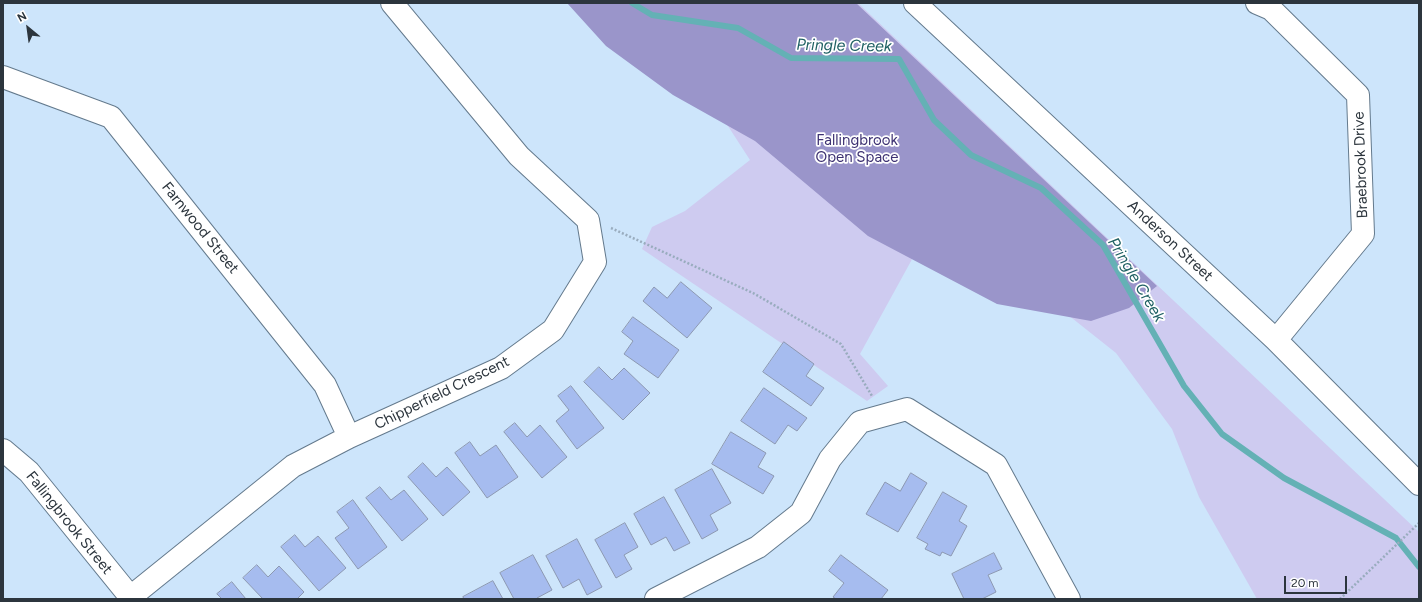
<!DOCTYPE html>
<html>
<head>
<meta charset="utf-8">
<style>
	body { margin:0 }
	#map { position:relative; width:1422px; height:602px; overflow:hidden; background:#cde5fb; font-family:Figtree,sans-serif }
	canvas { display:block }
	.frame { position:absolute; inset:0; border:4px solid #2c353d; pointer-events:none }
	.north { position:absolute; left:8px; top:8px; width:40px; height:40px; -webkit-text-stroke:3px #fff; paint-order:stroke; rotate:331deg; font-size:11px; font-weight:700; line-height:16px; text-align:center; color:#2c353d }
	.north::after { content:''; display:block; margin:auto; width:14px; height:18px; background:#2c353d; clip-path:polygon(50% 0,100% 100%,50% 72%,0 100%) }
	.scale { position:absolute; left:1284px; top:576px; width:63px; height:18px; box-sizing:border-box; border:2px solid #2c353d; border-top:0; padding-left:5px; font-size:12px; line-height:14px; white-space:nowrap; color:#2c353d; -webkit-text-stroke:3px #fff; paint-order:stroke }
</style>
</head>
<body>
<div id="map">
<canvas width="1422" height="602"></canvas>
<div class="frame"></div>
<div class="north">N</div>
<div class="scale">20 m</div>
</div>
<script>
const ctx = document.querySelector('canvas').getContext('2d');
ctx.lineJoin = 'round';
function fill(path, color) { ctx.fillStyle = color; ctx.fill(path, 'evenodd'); }
function trace(path, color, width, dash) { ctx.strokeStyle = color; ctx.lineWidth = width; ctx.lineCap = dash ? 'butt' : 'round'; ctx.setLineDash(dash || []); ctx.stroke(path); }
function write(font, color, halo, rows, align = 'center') {
  ctx.font = font + ' Figtree,sans-serif'; ctx.lineWidth = 3.5; ctx.setLineDash([]); ctx.textBaseline = 'middle'; ctx.strokeStyle = halo; ctx.fillStyle = color; for (const [text, x, y, turn = 0] of rows) {
    ctx.save(); ctx.translate(x, y); ctx.rotate((+turn || 0) * Math.PI / 180); ctx.textAlign = isNaN(turn) ? turn : align; if (halo) ctx.strokeText(text, 0, 0); ctx.fillText(text, 0, 0); ctx.restore();
  }
}
fill(new Path2D(`
	M 597,3 L 858,3 L 1419,532 L 1419,599 L 1257,599 L 1199,497 L 1172,429 L 1116,353 L 1024,280 L 927,232 L 860,354 L 888,386 L 867,401 L 642,249 L 652,227 L 685,211 L 750,160 L 726,123 Z`), '#cecbf0');
fill(new Path2D(`
	M 567,3 L 856,3 L 1157,286 L 1129,308 L 1091,321 L 997,304 L 868,236 L 755,141 L 673,95 L 606,46 Z`), '#9a95ca');
trace(new Path2D(`
	M 632,3 L 652,15 L 738,28 L 791,58 L 899,59 L 934,120 L 971,155 L 1041,188 L 1103,245 L 1184,386 L 1222,434 L 1284,478 L 1396,538 L 1419,567`), '#64b1b5', 6);
const building = new Path2D(`
	M 681,282 L 712,308 L 687,338 L 643,301 L 654,287 L 667,298 Z
	M 633,317 L 679,350 L 658,378 L 624,354 L 633,341 L 622,332 Z
	M 784,342 L 814,364 L 806,376 L 824,388 L 811,406 L 763,372 Z
	M 599,367 L 612,380 L 624,368 L 650,393 L 623,420 L 584,382 Z
	M 571,386 L 604,428 L 577,449 L 556,421 L 569,410 L 558,396 Z
	M 764,388 L 807,418 L 797,431 L 788,425 L 775,444 L 741,421 Z
	M 515,423 L 527,437 L 540,425 L 567,457 L 542,478 L 504,432 Z
	M 731,432 L 766,453 L 758,467 L 774,476 L 763,494 L 712,464 Z
	M 470,442 L 480,456 L 496,445 L 518,477 L 487,498 L 455,453 Z
	M 423,463 L 436,477 L 447,467 L 470,492 L 443,516 L 408,477 Z
	M 712,469 L 731,503 L 710,515 L 718,530 L 702,539 L 675,490 Z
	M 911,473 L 927,483 L 898,532 L 866,514 L 885,482 L 900,491 Z
	M 380,487 L 391,500 L 404,490 L 428,519 L 402,541 L 366,498 Z
	M 943,492 L 967,506 L 959,521 L 967,526 L 951,556 L 942,552 L 940,556 L 925,549 L 928,544 L 917,538 Z
	M 664,497 L 690,543 L 674,551 L 666,537 L 651,545 L 634,514 Z
	M 353,500 L 387,547 L 358,569 L 335,538 L 349,528 L 337,512 Z
	M 625,523 L 638,547 L 624,555 L 632,569 L 616,578 L 595,540 Z
	M 295,535 L 305,547 L 318,536 L 346,568 L 319,591 L 281,547 Z
	M 577,539 L 602,587 L 587,595 L 579,579 L 563,588 L 546,556 Z
	M 994,553 L 1002,569 L 988,575 L 996,592 L 982,599 L 964,599 L 952,574 Z
	M 533,555 L 552,590 L 537,598 L 537,599 L 514,599 L 500,573 Z
	M 841,555 L 888,590 L 881,599 L 836,599 L 833,597 L 844,583 L 829,571 Z
	M 257,565 L 268,577 L 279,566 L 304,592 L 297,599 L 263,599 L 243,578 Z
	M 493,581 L 503,599 L 464,599 L 463,597 Z
	M 232,582 L 246,599 L 222,599 L 217,594 Z`);
fill(building, '#a6bcef');
trace(building, '#8c98b1', 1);
const minor = new Path2D(`
	M 915,3 L 1276,340 L 1419,484
	M 1257,3 L 1271,9 L 1358,95 L 1363,234 L 1276,340
	M 3,77 L 111,117 L 325,385 L 349,437
	M 3,450 L 29,472 L 132,599
	M 128,599 L 293,466 L 349,437 L 501,368 L 553,330 L 595,262 L 588,220 L 519,156 L 392,3
	M 656,599 L 758,547 L 801,513 L 830,459 L 860,422 L 907,409 L 996,465 L 1069,599`);
trace(minor, '#647a8d', 24);
trace(new Path2D(`
	M 611,228 L 753,293 L 841,344 L 872,396
	M 1340,599 L 1419,523`), '#99acbe', 2.5, [2, 2]);
trace(minor, '#fff', 22);
write('15px', '#3d3172', '#fff', [
	["Fallingbrook",857,141],
	["Open Space",857,158]
]);
write('15px', '#2c353d', '#fff', [
	["Braebrook Drive",1361,165,-92],
	["Farnwood Street",200,228,51],
	["Anderson Street",1170,241,43],
	["Chipperfield Crescent",442,393,-26],
	["Fallingbrook Street",69,523,51]
]);
write('italic 16px', '#206164', '#fff', [
	["Pringle Creek",844,46,1],
	["Pringle Creek",1136,280,59]
]);
</script>
</body>
</html>
